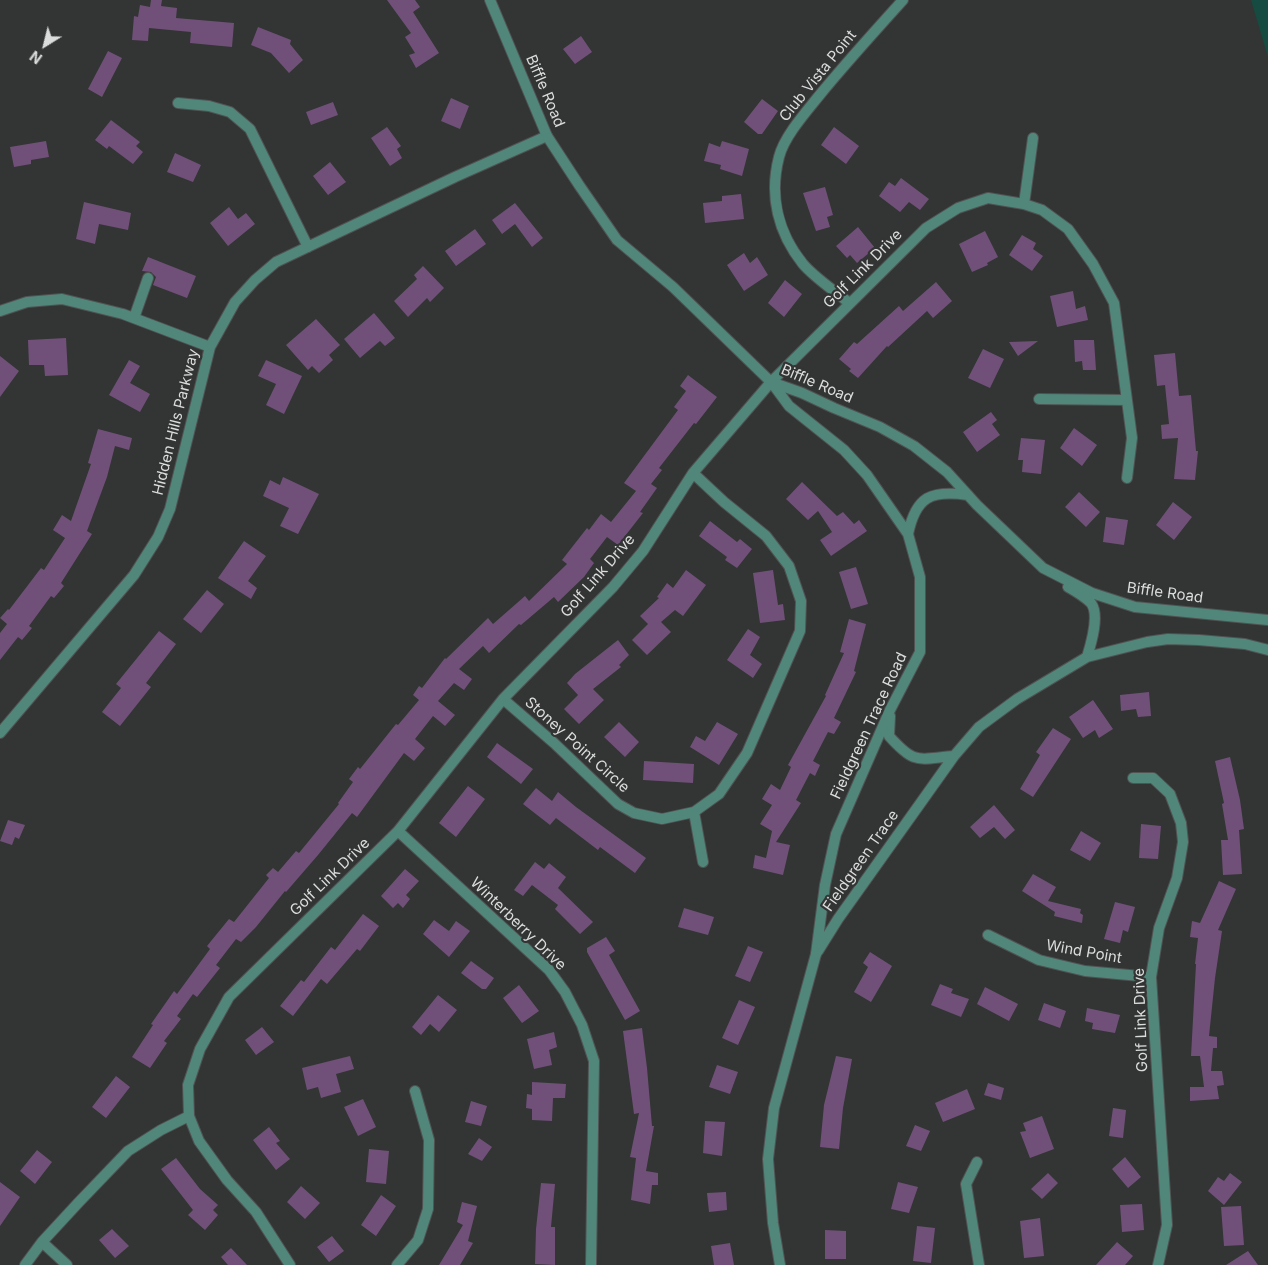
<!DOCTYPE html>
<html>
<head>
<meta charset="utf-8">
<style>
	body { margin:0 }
	#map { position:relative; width:1268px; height:1265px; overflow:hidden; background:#323534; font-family:Inter,sans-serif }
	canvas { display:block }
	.north { position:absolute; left:20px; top:20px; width:50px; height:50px; -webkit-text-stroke:4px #323534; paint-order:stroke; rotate:216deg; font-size:14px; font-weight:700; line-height:20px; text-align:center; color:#dbdcdc }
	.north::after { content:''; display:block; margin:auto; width:18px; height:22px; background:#dbdcdc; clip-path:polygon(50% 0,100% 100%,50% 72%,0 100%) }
</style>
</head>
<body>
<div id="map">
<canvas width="1268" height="1265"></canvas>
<div class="north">N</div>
</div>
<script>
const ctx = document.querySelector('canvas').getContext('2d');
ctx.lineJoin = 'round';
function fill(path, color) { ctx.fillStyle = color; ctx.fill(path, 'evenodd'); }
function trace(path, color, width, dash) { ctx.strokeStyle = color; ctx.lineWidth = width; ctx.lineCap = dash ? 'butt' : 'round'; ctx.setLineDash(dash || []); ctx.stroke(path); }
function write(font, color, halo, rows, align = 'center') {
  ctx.font = font + ' Inter,sans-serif'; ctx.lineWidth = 4.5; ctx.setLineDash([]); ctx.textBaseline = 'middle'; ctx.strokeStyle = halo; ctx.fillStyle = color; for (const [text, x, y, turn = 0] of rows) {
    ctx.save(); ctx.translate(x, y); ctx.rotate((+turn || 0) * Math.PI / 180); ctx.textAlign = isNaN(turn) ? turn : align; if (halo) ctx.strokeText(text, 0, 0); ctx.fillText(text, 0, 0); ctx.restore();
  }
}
fill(new Path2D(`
	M 1251,0 L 1268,0 L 1268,57 Z`), '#154b40');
fill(new Path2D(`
	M 151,0 L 162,0 L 161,6 L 177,8 L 176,18 L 234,23 L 232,47 L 190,43 L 191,32 L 149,28 L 148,41 L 132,40 L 134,16 L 138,17 L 140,5 L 150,7 Z
	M 387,0 L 415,0 L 420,7 L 413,12 L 439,53 L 416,68 L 409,55 L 415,53 L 405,37 L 411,33 Z
	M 258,27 L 291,40 L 290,44 L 303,60 L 289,73 L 271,53 L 251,45 Z
	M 581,36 L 592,52 L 575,64 L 563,49 Z
	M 108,51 L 122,58 L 102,97 L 88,89 Z
	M 451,98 L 469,106 L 460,129 L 441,121 Z
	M 762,99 L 778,111 L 762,134 L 758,134 L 744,122 Z
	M 333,102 L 338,115 L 311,125 L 306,112 Z
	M 111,120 L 140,142 L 136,146 L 143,152 L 133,164 L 109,146 L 107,149 L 95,140 Z
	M 387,127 L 401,146 L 397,149 L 402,158 L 390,166 L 371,138 Z
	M 834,127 L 859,146 L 846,164 L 821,145 Z
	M 46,141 L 49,157 L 31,160 L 31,164 L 14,167 L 10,147 Z
	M 722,141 L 749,149 L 742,176 L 720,169 L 721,165 L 704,161 L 709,143 L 720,147 Z
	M 175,153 L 201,165 L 193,182 L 167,172 Z
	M 330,162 L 346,182 L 328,195 L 313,176 Z
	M 901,178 L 929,199 L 920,210 L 909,202 L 900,212 L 879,196 L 889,182 L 895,186 Z
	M 825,187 L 833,215 L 827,217 L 830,227 L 816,231 L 803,193 Z
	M 741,194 L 744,219 L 705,223 L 703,203 L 722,201 L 722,196 Z
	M 84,202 L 131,213 L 128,230 L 99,224 L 95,244 L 76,239 Z
	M 515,203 L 543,238 L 532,247 L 515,224 L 502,234 L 492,220 Z
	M 229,207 L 238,219 L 246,213 L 255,224 L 228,246 L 210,223 Z
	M 858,227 L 875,248 L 857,263 L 850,255 L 847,258 L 836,246 Z
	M 475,229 L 486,244 L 456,266 L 445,251 Z
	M 985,231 L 998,257 L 987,263 L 988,265 L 972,272 L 959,244 Z
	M 1022,235 L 1036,243 L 1033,249 L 1043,256 L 1032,271 L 1009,255 Z
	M 744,253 L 750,263 L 757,257 L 768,275 L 744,291 L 727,265 Z
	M 148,257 L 196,276 L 187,298 L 153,285 L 156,277 L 151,272 L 142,271 Z
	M 423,266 L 444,288 L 430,302 L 427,298 L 408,317 L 394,301 L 417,279 L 414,275 Z
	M 785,280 L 802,294 L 784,317 L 768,303 Z
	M 936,282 L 952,301 L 933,318 L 927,311 L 888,347 L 887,346 L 858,378 L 849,371 L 851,369 L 839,359 L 854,342 L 857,344 L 899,306 L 903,311 Z
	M 1073,291 L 1076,309 L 1085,306 L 1088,320 L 1057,327 L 1050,296 Z
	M 374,313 L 395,338 L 385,346 L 380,341 L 360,358 L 344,339 Z
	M 316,319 L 340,345 L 329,355 L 333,360 L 319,373 L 312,366 L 308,370 L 286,345 Z
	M 66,338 L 68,375 L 45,376 L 44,365 L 29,365 L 28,340 Z
	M 1074,340 L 1094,340 L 1096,370 L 1083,370 L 1082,361 L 1075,362 Z
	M 1038,341 L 1018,356 L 1009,342 Z
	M 983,349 L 1004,359 L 990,388 L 968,378 Z
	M 1175,353 L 1179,396 L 1191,395 L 1196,451 L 1198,451 L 1195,480 L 1174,479 L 1178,438 L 1162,439 L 1161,425 L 1169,424 L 1165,385 L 1157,386 L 1154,355 Z
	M 0,356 L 19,371 L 0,397 Z
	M 129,360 L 140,366 L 130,383 L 150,394 L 140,412 L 109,395 Z
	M 266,360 L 302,376 L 284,414 L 266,405 L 276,384 L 258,376 Z
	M 688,375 L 717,397 L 696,424 L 694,423 L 659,468 L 662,470 L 651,484 L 657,488 L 640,512 L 643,513 L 618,545 L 607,537 L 590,559 L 594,563 L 584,577 L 558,602 L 554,597 L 521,625 L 519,624 L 489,653 L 483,646 L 459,669 L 472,679 L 464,690 L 454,683 L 438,701 L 455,715 L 445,726 L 433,716 L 415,739 L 425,748 L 414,761 L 404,753 L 357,817 L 352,813 L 318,855 L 286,892 L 285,891 L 256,927 L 241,942 L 236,939 L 216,965 L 220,968 L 197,997 L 193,994 L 177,1016 L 181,1019 L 164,1041 L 167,1043 L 150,1068 L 132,1057 L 153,1025 L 151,1024 L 174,991 L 177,994 L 210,949 L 207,946 L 229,919 L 234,922 L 269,878 L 266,875 L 273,868 L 278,872 L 296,851 L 299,853 L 339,804 L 338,803 L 353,782 L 349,779 L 358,767 L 360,769 L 396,724 L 398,725 L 419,700 L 413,695 L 419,686 L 422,688 L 445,658 L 446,659 L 488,618 L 493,624 L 525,596 L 529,601 L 567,564 L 562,560 L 587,528 L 589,530 L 601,514 L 611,522 L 636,491 L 624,483 L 678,410 L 674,407 L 686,391 L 680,386 Z
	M 991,412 L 997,420 L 992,424 L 1000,435 L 977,452 L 963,432 Z
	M 1074,428 L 1097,445 L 1082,466 L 1060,448 Z
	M 98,429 L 132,438 L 129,450 L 115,446 L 107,477 L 87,531 L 92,534 L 61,583 L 64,586 L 54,598 L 51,596 L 29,626 L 32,628 L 22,640 L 18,637 L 0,660 L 0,633 L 7,624 L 0,618 L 8,609 L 9,610 L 41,568 L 44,570 L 65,538 L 53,530 L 62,515 L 71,521 L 91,464 L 88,463 Z
	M 1021,438 L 1045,440 L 1041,474 L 1022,472 L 1023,460 L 1018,460 Z
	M 283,477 L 319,494 L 298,534 L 280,526 L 289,508 L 263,496 L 270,480 L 280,485 Z
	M 802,482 L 837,516 L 843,512 L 854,524 L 859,520 L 867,531 L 831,556 L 820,540 L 832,532 L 818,511 L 808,520 L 786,499 Z
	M 1079,492 L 1100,512 L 1086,527 L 1065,507 Z
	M 1173,502 L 1192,517 L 1174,540 L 1156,525 Z
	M 1106,517 L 1128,520 L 1124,545 L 1103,542 Z
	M 710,521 L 737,542 L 740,539 L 752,549 L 737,568 L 725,560 L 727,557 L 699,536 Z
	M 244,541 L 266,556 L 248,581 L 257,588 L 251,599 L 218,578 Z
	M 856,567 L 868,604 L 851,609 L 839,572 Z
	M 686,570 L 706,585 L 683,616 L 675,610 L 661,622 L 671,632 L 647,655 L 632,640 L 648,624 L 640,616 L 659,598 L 657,597 L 667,583 L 673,588 Z
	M 773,570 L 778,605 L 783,604 L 785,620 L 760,623 L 753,573 Z
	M 207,590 L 224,604 L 201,633 L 183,619 Z
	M 849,619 L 866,624 L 854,671 L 856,672 L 834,718 L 841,722 L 834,734 L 828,732 L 813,761 L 820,765 L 815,776 L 810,773 L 796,800 L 801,803 L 776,842 L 790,845 L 783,875 L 753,868 L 755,855 L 766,858 L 772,831 L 760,824 L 772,805 L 762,799 L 771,784 L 780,790 L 791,767 L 788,765 L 826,696 L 825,695 L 844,653 L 840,652 Z
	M 748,629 L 760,637 L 750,655 L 762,664 L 753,678 L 727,660 Z
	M 159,631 L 176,644 L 146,683 L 151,687 L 120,726 L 102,712 L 121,688 L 116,684 Z
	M 618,640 L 629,655 L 619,665 L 621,667 L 593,689 L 604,700 L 579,724 L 564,709 L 578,695 L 567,683 L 575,674 Z
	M 1149,692 L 1151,716 L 1138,717 L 1136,709 L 1121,711 L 1120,695 Z
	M 1093,700 L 1113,729 L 1099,738 L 1095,730 L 1083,738 L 1069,717 Z
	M 619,722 L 639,742 L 625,757 L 604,737 Z
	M 717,722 L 738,734 L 719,765 L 690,747 L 696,736 L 705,741 Z
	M 1053,728 L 1071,739 L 1033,797 L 1020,789 L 1040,755 L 1036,752 Z
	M 497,743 L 533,769 L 521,784 L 487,757 Z
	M 1230,757 L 1240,800 L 1244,829 L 1239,830 L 1242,874 L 1223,875 L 1221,840 L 1228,840 L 1222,804 L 1224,803 L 1215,761 Z
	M 644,761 L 694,764 L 693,783 L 643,780 Z
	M 468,786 L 485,799 L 456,837 L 439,823 Z
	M 536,788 L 552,801 L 558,792 L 576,807 L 646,858 L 635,873 L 600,847 L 598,850 L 556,818 L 550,825 L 523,804 Z
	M 994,805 L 1015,830 L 1005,839 L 994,827 L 980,838 L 970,827 Z
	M 8,820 L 25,825 L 19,839 L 15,837 L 12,845 L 0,841 Z
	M 1141,824 L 1161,826 L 1158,859 L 1139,858 Z
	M 1081,831 L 1101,843 L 1090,861 L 1070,850 Z
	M 535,862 L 544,869 L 549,863 L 566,877 L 558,888 L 593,922 L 580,934 L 555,909 L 558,905 L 532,885 L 523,896 L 514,890 Z
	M 405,869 L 419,881 L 406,895 L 410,899 L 403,908 L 398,903 L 393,908 L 381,896 Z
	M 1033,874 L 1056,887 L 1048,901 L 1081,909 L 1080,913 L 1083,915 L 1082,923 L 1054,916 L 1055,912 L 1022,891 Z
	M 1219,881 L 1236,889 L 1218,930 L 1222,931 L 1215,978 L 1209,1036 L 1217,1037 L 1217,1048 L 1213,1048 L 1211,1071 L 1222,1071 L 1224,1085 L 1217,1086 L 1219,1099 L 1190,1101 L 1190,1087 L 1204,1087 L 1200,1056 L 1191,1056 L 1196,964 L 1195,964 L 1198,938 L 1190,937 L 1192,921 L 1200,923 Z
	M 1115,902 L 1135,907 L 1128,932 L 1123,930 L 1120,943 L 1104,939 Z
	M 684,908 L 714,917 L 708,935 L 678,927 Z
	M 363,914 L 379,926 L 360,951 L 357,949 L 327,984 L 321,979 L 293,1016 L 280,1006 L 301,980 L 304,982 L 331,947 L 335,950 Z
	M 434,920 L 449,931 L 456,921 L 470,931 L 449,957 L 423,934 Z
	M 606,937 L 615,951 L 609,955 L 640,1011 L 625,1020 L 587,952 L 587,948 Z
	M 748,946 L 763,952 L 750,982 L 735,976 Z
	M 870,952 L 892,966 L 871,1002 L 854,992 L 868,967 L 863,963 Z
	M 471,961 L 494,978 L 486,989 L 482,989 L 461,973 Z
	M 940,984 L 953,989 L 951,993 L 969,999 L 961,1017 L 931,1005 Z
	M 519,985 L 539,1011 L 522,1023 L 503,998 Z
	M 985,987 L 1018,1004 L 1009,1021 L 977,1004 Z
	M 438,995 L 457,1010 L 439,1032 L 430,1024 L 421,1035 L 412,1027 Z
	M 739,1000 L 755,1007 L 738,1045 L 722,1038 Z
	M 1044,1003 L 1066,1011 L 1060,1028 L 1038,1020 Z
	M 1087,1008 L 1120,1015 L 1115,1033 L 1092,1029 L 1093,1023 L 1085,1021 Z
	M 262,1027 L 274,1042 L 256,1055 L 245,1040 Z
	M 642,1028 L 647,1068 L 652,1126 L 654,1126 L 646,1171 L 658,1173 L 658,1185 L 652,1185 L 650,1204 L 631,1200 L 636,1158 L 630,1157 L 639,1113 L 634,1114 L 623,1031 Z
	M 554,1032 L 557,1047 L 549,1050 L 552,1065 L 534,1069 L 527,1039 Z
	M 350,1056 L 354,1069 L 336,1074 L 341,1092 L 321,1098 L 318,1087 L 307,1090 L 302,1068 Z
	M 836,1056 L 852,1059 L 843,1108 L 839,1149 L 820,1147 L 824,1105 Z
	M 717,1065 L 738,1072 L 730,1094 L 709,1087 Z
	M 116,1076 L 130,1087 L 106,1118 L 92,1107 Z
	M 532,1082 L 566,1084 L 565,1098 L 553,1098 L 552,1121 L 532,1120 L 532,1109 L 526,1108 L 527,1094 L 532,1095 Z
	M 988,1083 L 1004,1088 L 1001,1100 L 984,1095 Z
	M 967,1089 L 975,1109 L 943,1122 L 935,1103 Z
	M 363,1099 L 376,1127 L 358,1136 L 344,1107 Z
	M 471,1101 L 487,1106 L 481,1126 L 465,1122 Z
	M 1113,1108 L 1126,1110 L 1123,1138 L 1109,1136 Z
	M 1042,1116 L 1054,1149 L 1030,1158 L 1020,1132 L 1026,1131 L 1023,1123 Z
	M 705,1121 L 725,1122 L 722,1156 L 703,1153 Z
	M 915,1125 L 930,1131 L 921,1151 L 906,1146 Z
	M 269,1127 L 280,1141 L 276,1143 L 290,1159 L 276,1170 L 253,1140 Z
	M 479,1138 L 492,1147 L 482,1161 L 468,1154 Z
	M 369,1149 L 389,1151 L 386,1184 L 366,1182 Z
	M 37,1150 L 52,1162 L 35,1184 L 20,1171 Z
	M 1125,1157 L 1141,1177 L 1128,1188 L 1112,1169 Z
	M 176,1158 L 200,1189 L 218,1205 L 213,1210 L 218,1215 L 205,1230 L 188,1215 L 193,1210 L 161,1169 Z
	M 1048,1173 L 1058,1183 L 1042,1199 L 1031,1189 Z
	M 1230,1173 L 1242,1182 L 1224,1205 L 1208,1191 L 1218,1177 L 1224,1181 Z
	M 0,1182 L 20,1197 L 0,1226 Z
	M 898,1182 L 918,1187 L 909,1213 L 891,1209 Z
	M 541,1183 L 555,1184 L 551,1227 L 555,1227 L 555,1265 L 535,1264 L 536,1229 Z
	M 301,1186 L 320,1203 L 305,1219 L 287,1202 Z
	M 726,1192 L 727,1210 L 709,1212 L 707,1193 Z
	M 381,1195 L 396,1206 L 376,1236 L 361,1225 Z
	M 462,1202 L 477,1206 L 468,1241 L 473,1243 L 460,1265 L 439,1265 L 463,1225 L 457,1222 Z
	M 1142,1204 L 1144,1230 L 1122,1232 L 1120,1205 Z
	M 1241,1206 L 1244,1245 L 1224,1246 L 1221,1207 Z
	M 1040,1218 L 1044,1256 L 1024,1258 L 1020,1221 Z
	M 917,1226 L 935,1228 L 931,1263 L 913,1261 Z
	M 112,1229 L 129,1246 L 115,1258 L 99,1240 Z
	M 825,1230 L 846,1231 L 846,1259 L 825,1259 Z
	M 332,1236 L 344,1251 L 329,1262 L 317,1247 Z
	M 1117,1242 L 1133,1256 L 1125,1265 L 1096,1265 Z
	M 730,1243 L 734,1265 L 714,1265 L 711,1246 Z
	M 231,1248 L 247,1265 L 228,1265 L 221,1257 Z
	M 1248,1251 L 1258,1265 L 1226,1265 Z`), '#705078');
const minor = new Path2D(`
	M 178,103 L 209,106 L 230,112 L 250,129 L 308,247
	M 1024,204 L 1033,138
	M 849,303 C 835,291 815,278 803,264 C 778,233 769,196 779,157 C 784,137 805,113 818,97 C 845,64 874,32 903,0
	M 0,311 L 27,302 L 62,299 L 123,314 L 210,347
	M 134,318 L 148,278
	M 1039,399 L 1127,400
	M 503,699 L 554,743 L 618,804 L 634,813 L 662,819 L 694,812 L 719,794 L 747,753 L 800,631 L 801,601 L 789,566 L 766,536 L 724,502 L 693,473
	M 0,733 L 134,575 L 158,537 L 170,509 L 210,347 L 235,302 L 255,280 L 276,262 L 455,177 L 547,136
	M 1133,778 L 1153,778 L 1170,794 L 1181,823 L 1183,842 L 1177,878 L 1159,928 L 1151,977 L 1167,1225 L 1158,1265
	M 694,812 L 703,862
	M 398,831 L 549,970 L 565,992 L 582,1025 L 594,1061 L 591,1265
	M 988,935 L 1039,960 L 1085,971 L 1151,977
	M 977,1162 L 966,1184 L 979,1265
	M 42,1242 L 67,1265
	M 25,1265 L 42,1242 L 79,1202 L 128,1151 L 161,1130 L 189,1116
	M 290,1265 L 256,1212 L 227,1180 L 199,1141 L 189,1116 L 188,1085 L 200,1049 L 229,997 L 398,831 L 503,699 L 613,587 L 643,551 L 693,473 L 771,382 L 926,228 L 958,208 L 988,198 L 1024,204 L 1042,210 L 1068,229 L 1093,264 L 1114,303 L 1132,438 L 1127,478
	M 397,1265 L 418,1240 L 428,1209 L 429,1140 L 415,1091
	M 780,1265 L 773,1223 L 768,1159 L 774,1108 L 816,954`);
const tertiary = new Path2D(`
	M 490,0 L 547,136 L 579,185 L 617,240 L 673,287 L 771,382 L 802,393 L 834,408 L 880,427 L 914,446 L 947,472 L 977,505 L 1043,568 L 1092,593 L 1135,607 L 1268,620
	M 772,383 L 789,406 L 844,450 L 867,475 L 908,534 L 920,577 L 920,652 L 890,710 L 836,834 L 825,885 L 816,954
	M 908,534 C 916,496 931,490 968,495
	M 1068,587 C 1075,591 1085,597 1091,603 C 1100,615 1091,644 1087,657
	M 890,716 L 889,736 C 915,765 917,759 954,756
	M 818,951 L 838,919 L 954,756 L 979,727 L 1017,699 L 1087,657 L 1147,642 L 1168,639 L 1199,640 L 1245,644 L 1268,650`);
trace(minor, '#505352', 12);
trace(tertiary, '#505352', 12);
trace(minor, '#51877a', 10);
trace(tertiary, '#51877a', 10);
write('15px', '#dbdcdc', '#323534', [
	["Club Vista Point",818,76,-51],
	["Biffle Road",545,91,67],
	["Golf Link Drive",863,269,-45],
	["Biffle Road",817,384,23],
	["Hidden Hills Parkway",176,422,-76],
	["Golf Link Drive",598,576,-49],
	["Biffle Road",1165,593,8],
	["Fieldgreen Trace Road",869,726,-65],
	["Stoney Point Circle",577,745,42],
	["Fieldgreen Trace",861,861,-55],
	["Golf Link Drive",330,877,-44],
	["Winterberry Drive",518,924,44],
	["Wind Point",1084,952,10],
	["Golf Link Drive",1141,1020,-92]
]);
</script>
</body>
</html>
